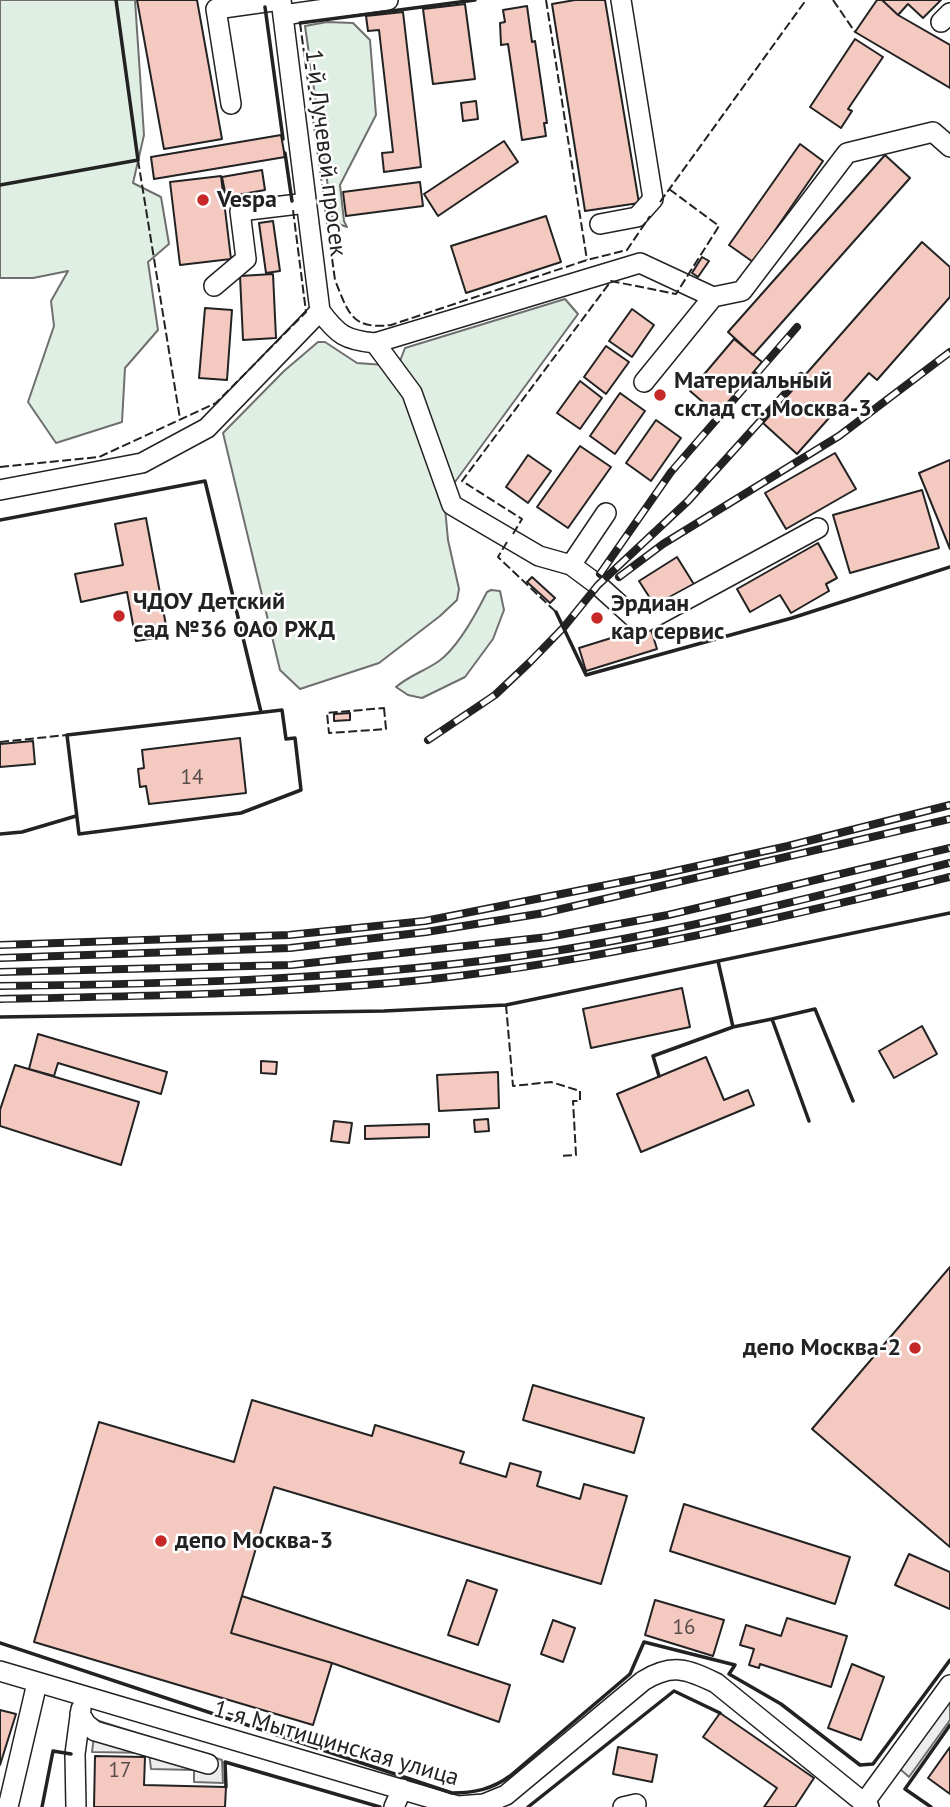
<!DOCTYPE html>
<html>
<head>
<meta charset="utf-8">
<style>
	body { margin:0 }
	canvas { display:block; background:#fff }
</style>
</head>
<body>
<canvas width="950" height="1807"></canvas>
<script>
const ctx = document.querySelector('canvas').getContext('2d');
ctx.lineJoin = 'round';
function fill(path, color) { ctx.fillStyle = color; ctx.fill(path, 'evenodd'); }
function trace(path, color, width, dash) { ctx.strokeStyle = color; ctx.lineWidth = width; ctx.lineCap = dash ? 'butt' : 'round'; ctx.setLineDash(dash || []); ctx.stroke(path); }
function write(font, color, halo, rows, align = 'center') {
  ctx.font = font + ' "PT Sans",sans-serif'; ctx.lineWidth = 5; ctx.setLineDash([]); ctx.textBaseline = 'middle'; ctx.strokeStyle = halo; ctx.fillStyle = color; for (const [text, x, y, turn = 0] of rows) {
    ctx.save(); ctx.translate(x, y); ctx.rotate((+turn || 0) * Math.PI / 180); ctx.textAlign = isNaN(turn) ? turn : align; if (halo) ctx.strokeText(text, 0, 0); ctx.fillText(text, 0, 0); ctx.restore();
  }
}
const green = new Path2D(`
	M 0,0 L 135,0 L 144,135 L 133,183 L 161,197 L 169,244 L 148,262 L 158,330 L 125,368 L 122,422 L 56,443 L 28,402 L 54,326 L 51,301 L 68,271 L 33,278 L 0,278 Z
	M 327,22 L 353,23 L 370,40 L 376,115 L 340,185 L 344,221 L 347,227 L 333,222 L 305,26 Z
	M 565,299 L 578,314 L 444,497 L 448,540 L 459,589 L 457,600 L 440,616 L 379,663 L 300,689 L 280,670 L 223,433 L 284,371 L 318,342 L 325,342 L 357,363 L 398,366 L 405,348 Z
	M 491,590 L 500,591 L 504,610 L 493,639 L 465,677 L 422,698 L 408,695 L 396,687 C 410,675 425,671 439,661 C 457,648 477,612 487,592 Z`);
fill(green, '#e0efe3');
trace(green, '#6f6f6f', 2);
const parking = new Path2D(`
	M 950,1699 L 950,1720 L 909,1777 L 900,1769 Z
	M 96,1720 L 222,1760 L 223,1783 L 194,1782 L 194,1770 L 151,1769 L 149,1753 L 92,1752 Z`);
fill(parking, '#ededed');
trace(parking, '#6f6f6f', 2);
const building = new Path2D(`
	M 137,0 L 197,0 L 222,139 L 164,149 Z
	M 575,0 L 605,0 L 639,203 L 585,211 L 552,4 Z
	M 877,0 L 882,0 L 898,15 L 950,45 L 950,88 L 855,32 Z
	M 882,0 L 941,0 L 923,18 L 908,4 L 898,15 Z
	M 465,4 L 475,79 L 433,84 L 423,9 Z
	M 527,6 L 532,42 L 535,41 L 547,123 L 544,123 L 546,136 L 522,140 L 508,44 L 501,45 L 500,23 L 505,22 L 503,10 Z
	M 403,12 L 421,167 L 384,172 L 382,153 L 393,152 L 379,30 L 368,31 L 366,16 Z
	M 855,39 L 883,57 L 848,109 L 852,111 L 841,128 L 810,107 Z
	M 476,101 L 478,119 L 463,121 L 461,103 Z
	M 281,135 L 285,157 L 154,179 L 151,157 Z
	M 504,141 L 518,162 L 438,216 L 424,194 Z
	M 800,144 L 823,161 L 753,262 L 729,245 Z
	M 885,155 L 910,178 L 753,355 L 728,332 Z
	M 262,170 L 265,190 L 226,197 L 222,177 Z
	M 221,176 L 231,259 L 180,265 L 170,182 Z
	M 420,182 L 423,206 L 346,216 L 343,192 Z
	M 546,216 L 561,262 L 466,293 L 451,246 Z
	M 273,221 L 280,271 L 266,273 L 259,223 Z
	M 922,242 L 950,267 L 950,297 L 877,380 L 869,373 L 797,454 L 763,423 Z
	M 702,257 L 709,261 L 698,277 L 692,273 Z
	M 273,274 L 276,338 L 243,340 L 240,276 Z
	M 205,308 L 232,310 L 227,380 L 199,378 Z
	M 632,309 L 654,325 L 632,357 L 609,341 Z
	M 734,339 L 762,362 L 718,415 L 690,391 Z
	M 606,346 L 629,362 L 606,394 L 584,377 Z
	M 580,381 L 602,398 L 580,429 L 557,413 Z
	M 620,393 L 645,411 L 615,454 L 590,436 Z
	M 656,420 L 681,438 L 651,481 L 626,463 Z
	M 580,446 L 611,467 L 568,528 L 537,507 Z
	M 835,453 L 856,489 L 786,529 L 765,493 Z
	M 528,455 L 551,471 L 528,503 L 506,487 Z
	M 950,460 L 950,549 L 919,473 Z
	M 922,490 L 939,548 L 850,573 L 833,515 Z
	M 146,518 L 168,636 L 136,641 L 127,592 L 81,602 L 75,574 L 123,565 L 115,524 Z
	M 818,543 L 837,578 L 826,584 L 829,591 L 791,613 L 780,595 L 750,612 L 737,589 Z
	M 677,557 L 695,586 L 657,609 L 639,581 Z
	M 532,577 L 555,598 L 550,603 L 527,582 Z
	M 650,626 L 657,649 L 586,671 L 579,648 Z
	M 350,713 L 350,720 L 334,721 L 334,714 Z
	M 240,738 L 246,793 L 149,804 L 146,786 L 140,787 L 138,769 L 144,768 L 142,750 Z
	M 33,741 L 35,764 L 0,767 L 0,744 Z
	M 682,988 L 690,1027 L 591,1048 L 583,1009 Z
	M 922,1026 L 937,1054 L 894,1078 L 879,1051 Z
	M 38,1034 L 167,1072 L 161,1094 L 58,1063 L 54,1076 L 29,1069 Z
	M 706,1057 L 724,1100 L 748,1090 L 754,1105 L 641,1152 L 617,1094 Z
	M 261,1061 L 277,1062 L 276,1074 L 261,1073 Z
	M 15,1065 L 139,1102 L 121,1165 L 0,1126 L 0,1110 Z
	M 498,1072 L 499,1108 L 439,1111 L 437,1075 Z
	M 488,1119 L 489,1131 L 475,1132 L 474,1120 Z
	M 334,1121 L 352,1123 L 349,1143 L 331,1141 Z
	M 429,1124 L 429,1137 L 365,1139 L 365,1126 Z
	M 950,1267 L 950,1547 L 812,1429 Z
	M 533,1385 L 644,1418 L 634,1453 L 523,1420 Z
	M 252,1400 L 372,1436 L 375,1425 L 464,1452 L 460,1463 L 506,1477 L 510,1463 L 541,1472 L 537,1486 L 580,1499 L 584,1484 L 627,1496 L 601,1584 L 274,1487 L 231,1633 L 332,1663 L 313,1725 L 34,1642 L 99,1422 L 234,1462 Z
	M 684,1504 L 850,1557 L 835,1604 L 670,1551 Z
	M 909,1554 L 950,1572 L 950,1609 L 895,1585 Z
	M 467,1580 L 497,1590 L 478,1645 L 448,1635 Z
	M 242,1596 L 510,1685 L 499,1722 L 332,1663 L 231,1633 Z
	M 655,1600 L 724,1620 L 713,1656 L 645,1635 Z
	M 787,1618 L 847,1636 L 831,1687 L 760,1664 L 759,1668 L 749,1665 L 754,1649 L 740,1645 L 746,1625 L 781,1636 Z
	M 553,1620 L 575,1628 L 563,1662 L 541,1654 Z
	M 852,1664 L 884,1677 L 861,1740 L 828,1728 Z
	M 0,1710 L 16,1714 L 0,1765 Z
	M 720,1713 L 814,1778 L 795,1807 L 764,1807 L 777,1788 L 703,1737 Z
	M 618,1747 L 657,1755 L 652,1782 L 613,1774 Z
	M 950,1747 L 950,1794 L 928,1778 Z
	M 95,1756 L 145,1757 L 144,1785 L 226,1787 L 225,1807 L 94,1807 Z`);
fill(building, '#f3c9c0');
trace(building, '#222', 2);
const minor = new Path2D(`
	M 281,0 L 320,311 C 338,335 345,340 375,343 L 640,263 L 713,297
	M 283,15 L 388,0
	M 941,22 L 950,13
	M 231,104 L 216,9 L 280,0
	M 600,224 L 637,217 L 653,199 L 621,0
	M 214,286 L 246,259 L 240,211 L 307,203
	M 375,343 L 412,393 L 452,505 L 539,556 L 571,565 L 606,513
	M 644,382 L 713,297 L 742,291 L 847,153 L 933,132 L 950,147
	M 0,490 L 142,463 L 207,428 L 320,311
	M 571,565 L 598,585 L 641,624 L 818,528
	M 0,1671 L 458,1806 L 484,1804 L 506,1795 L 643,1681 C 672,1663 687,1669 716,1683 L 869,1807
	M 80,1714 L 86,1724 L 95,1731 L 208,1764
	M 864,1803 L 950,1685
	M 8,1807 L 37,1683
	M 76,1807 L 75,1754 L 81,1709
	M 394,1807 L 402,1789
	M 623,1807 L 636,1804`);
trace(minor, '#222', 22);
trace(minor, '#fff', 19);
const rail = new Path2D(`
	M 600,574 L 671,472 L 797,327
	M 619,577 L 663,544 L 839,436 L 950,352
	M 428,740 L 495,695 L 530,662 L 564,627 L 598,585 L 688,501 L 801,376
	M 0,945 L 289,935 L 425,921 L 657,875 L 788,846 L 950,805
	M 0,958 L 290,948 L 426,932 L 544,913 L 950,819
	M 0,972 L 291,965 L 548,937 L 668,915 L 950,848
	M 0,986 C 183,984 366,979 548,952 C 684,931 817,896 950,863
	M 0,999 C 144,996 289,994 432,979 C 607,960 779,918 950,877`);
trace(rail, '#222', 8);
trace(rail, '#fff', 5, [16]);
trace(new Path2D(`
	M 546,0 L 587,260
	M 833,0 L 855,32
	M 300,23 L 335,280 C 348,312 351,330 391,325 L 587,260 L 627,250 L 650,216
	M 138,160 L 180,419
	M 660,202 L 806,0
	M 0,467 L 99,457 L 216,403 L 306,312 L 293,210
	M 513,534 L 522,519 L 462,481 L 611,281 L 676,294 L 719,226 L 669,189
	M 507,542 L 498,557 L 556,612
	M 384,708 L 386,729 L 329,733 L 327,713 Z
	M 0,742 L 67,735
	M 506,1005 L 513,1086 L 551,1082 L 580,1091 L 580,1101 L 573,1101 L 576,1155 L 560,1156`), '#222', 2, [9, 3.5]);
trace(new Path2D(`
	M 265,7 L 283,139
	M 300,23 L 475,0
	M 285,153 L 292,201
	M 0,185 L 138,160 L 116,0
	M 0,520 L 205,481 L 261,712
	M 556,612 L 586,675 L 792,618 L 950,567
	M 282,710 L 286,739 L 295,738 L 301,790 L 241,813 L 79,834 L 67,735 Z
	M 0,834 L 22,832 L 76,816
	M 718,961 L 733,1027
	M 0,1017 L 384,1011 L 506,1005 L 950,913
	M 772,1019 L 815,1009 L 853,1101
	M 659,1076 L 653,1056 L 733,1027 L 772,1019 L 809,1121
	M 0,1643 L 452,1793 C 475,1793 492,1789 510,1776 L 630,1674 L 644,1642 L 735,1665 L 729,1674 L 781,1704 L 860,1765 L 873,1764 L 950,1660
	M 226,1787 L 225,1762 L 380,1807
	M 42,1807 L 53,1751 L 71,1754
	M 528,1807 L 674,1691 L 720,1713
	M 931,1807 L 905,1789 L 950,1725`), '#222', 3.5);
for (const [x, y, r, color] of [
	[203,200,7,"#c62828"],
	[660,395,7,"#c62828"],
	[119,616,7,"#c62828"],
	[597,618,7,"#c62828"],
	[915,1348,7,"#c62828"],
	[161,1541,7,"#c62828"]
]) { const dot = new Path2D(); dot.arc(x, y, r, 0, 2 * Math.PI); ctx.fillStyle = color; ctx.fill(dot); trace(dot, '#fff', 2.5); }
write('21px', '#564c4a', null, [
	["14",192,778],
	["16",684,1628],
	["17",120,1771]
]);
write('24px', '#222', '#fff', [
	["1-й Лучевой просек",325,153,83],
	["1-я Мытищинская улица",336,1744,16]
]);
write('bold 24px', '#222', '#fff', [
	["Vespa",217,200],
	["Материальный",674,381],
	["склад ст. Москва-3",674,409],
	["ЧДОУ Детский",133,602],
	["сад №36 ОАО РЖД",133,630],
	["Эрдиан",611,604],
	["кар сервис",611,632],
	["депо Москва-2",901,1348,"right"],
	["депо Москва-3",175,1541]
], 'left');
</script>
</body>
</html>
